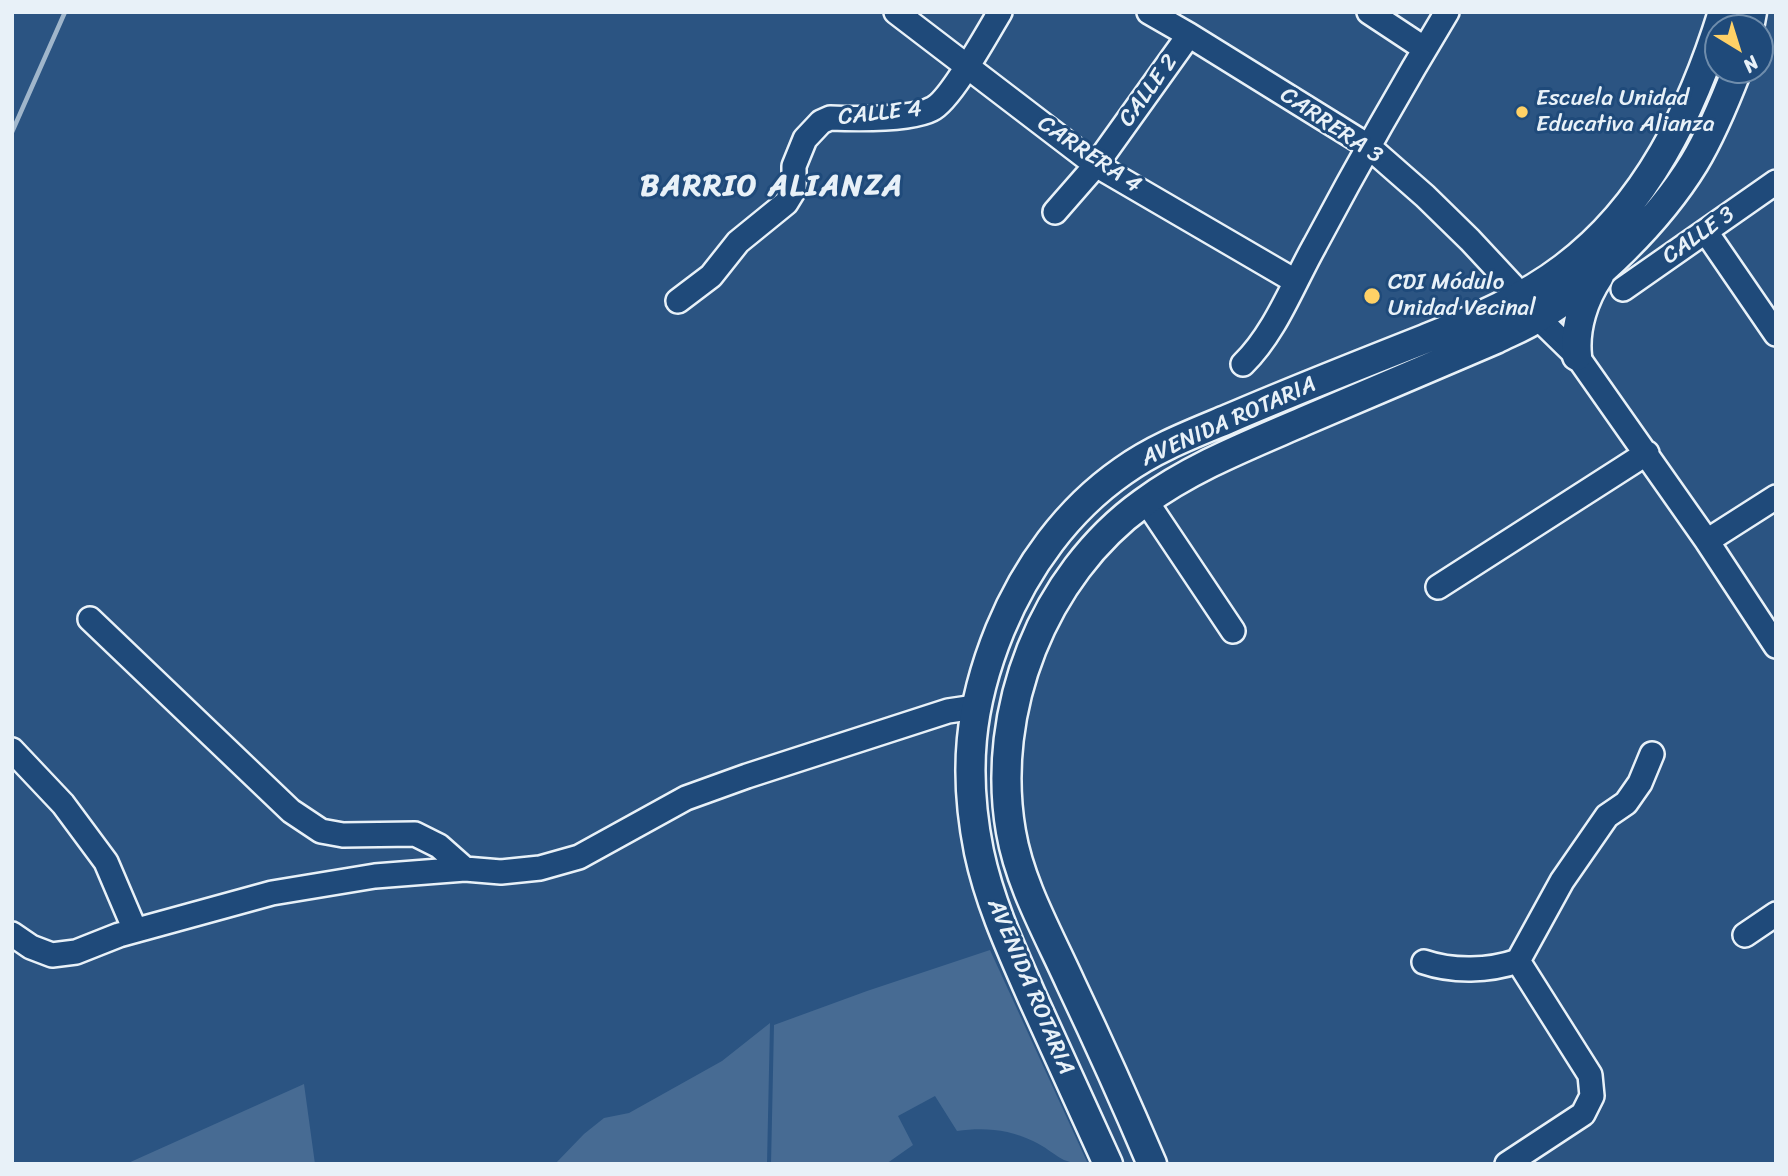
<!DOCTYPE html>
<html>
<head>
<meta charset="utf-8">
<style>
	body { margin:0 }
	#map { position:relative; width:1788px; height:1176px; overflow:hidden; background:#2b5482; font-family:Sriracha,sans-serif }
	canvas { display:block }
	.frame { position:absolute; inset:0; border:14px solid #e8f1f8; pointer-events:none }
	.north { position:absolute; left:1704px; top:14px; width:70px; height:70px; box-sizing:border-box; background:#1f4a7a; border:2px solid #6f8dac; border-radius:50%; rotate:142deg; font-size:19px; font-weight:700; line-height:28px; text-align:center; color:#e8f1f8 }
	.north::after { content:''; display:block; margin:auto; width:24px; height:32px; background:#ffd166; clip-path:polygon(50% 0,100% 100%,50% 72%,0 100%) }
</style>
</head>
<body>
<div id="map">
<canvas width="1788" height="1176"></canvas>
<div class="frame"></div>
<div class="north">N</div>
</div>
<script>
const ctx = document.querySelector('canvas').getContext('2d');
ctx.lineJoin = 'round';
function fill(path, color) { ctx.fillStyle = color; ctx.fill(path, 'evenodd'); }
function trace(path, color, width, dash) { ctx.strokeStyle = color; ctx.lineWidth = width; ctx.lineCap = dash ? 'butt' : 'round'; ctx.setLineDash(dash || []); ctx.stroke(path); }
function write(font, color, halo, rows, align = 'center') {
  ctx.font = font + ' Sriracha,sans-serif'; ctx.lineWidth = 6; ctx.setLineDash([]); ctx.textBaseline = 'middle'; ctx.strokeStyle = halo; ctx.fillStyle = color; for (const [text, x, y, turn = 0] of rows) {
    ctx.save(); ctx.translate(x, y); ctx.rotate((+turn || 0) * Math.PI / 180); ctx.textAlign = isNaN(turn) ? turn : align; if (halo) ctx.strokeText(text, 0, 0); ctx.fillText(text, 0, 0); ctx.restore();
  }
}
fill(new Path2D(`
	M 990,950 L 1088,1164 C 1058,1164 1058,1153 1033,1141 C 1009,1129 983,1127 957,1131 L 935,1096 L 898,1116 L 913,1145 L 886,1164 L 771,1164 L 774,1025 L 867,991 Z
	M 770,1023 L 767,1164 L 555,1164 L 584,1134 L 604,1118 L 629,1113 L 722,1061 Z
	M 304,1084 L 315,1164 L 126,1164 Z`), '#476b93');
trace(new Path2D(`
	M 12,132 L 65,12`), '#a0b6cb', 4.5);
const minor = new Path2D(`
	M 896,12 L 1096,165 L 1295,281
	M 1149,12 L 1189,35 L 1368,146 L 1425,196 L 1470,240 L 1511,284 L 1538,318 L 1577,356 L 1707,541 L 1776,646
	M 1369,12 L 1425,49
	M 1055,212 L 1096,165 L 1189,35
	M 1706,232 L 1776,334
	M 1623,289 L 1776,182
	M 678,301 L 711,276 L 738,242 L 786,203 L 794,190 L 794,166 L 805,139 L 821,122 L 830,118 C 855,119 911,120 932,109 C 950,101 988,32 1000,12
	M 1243,364 C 1275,333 1293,284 1315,245 C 1357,166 1401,88 1447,12
	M 1146,501 L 1233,631
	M 1707,541 L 1776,497
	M 1438,587 L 1647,453
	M 90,619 L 291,811 L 321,831 L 343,835 L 415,834 L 439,846 L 465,869
	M 12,750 L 63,804 L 106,862 L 135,930
	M 12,934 L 31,947 L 52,955 L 76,952 L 119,935 L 272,893 L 375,876 L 465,869 L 501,872 L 540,868 L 579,857 L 686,798 L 747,776 L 948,711 L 975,707
	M 1745,935 L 1776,914
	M 1518,961 L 1562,881 L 1607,816 L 1626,803 L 1640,783 L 1652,754
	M 1424,962 C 1453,972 1489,971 1518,961 L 1590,1075 L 1592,1096 L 1583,1114 L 1507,1164`);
const major = new Path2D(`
	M 1749,28 L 1752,12
	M 1577,356 C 1574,328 1584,298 1599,276
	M 1108,1164 C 1083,1109 1058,1054 1033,999 C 1012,951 990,904 979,852 C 963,772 969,706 1000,630 C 1026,567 1067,510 1123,471 C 1155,448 1192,434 1228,419 C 1293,391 1359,365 1425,339 C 1474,319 1522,300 1564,268 C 1647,206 1693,109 1723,12
	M 1152,1164 C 1126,1103 1099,1043 1071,984 C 1049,935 1020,885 1011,832 C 990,711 1043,575 1143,503 C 1192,467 1249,445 1304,421 C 1368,394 1432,366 1496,339 C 1510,332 1525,326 1539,317 C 1596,283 1659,220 1694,163 C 1711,135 1725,101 1737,70`);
trace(minor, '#e8f1f8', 28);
trace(major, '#e8f1f8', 33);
trace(minor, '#1f4a7a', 23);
trace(major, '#1f4a7a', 28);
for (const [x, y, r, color] of [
	[1522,112,7,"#ffd166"],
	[1372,296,9,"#ffd166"]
]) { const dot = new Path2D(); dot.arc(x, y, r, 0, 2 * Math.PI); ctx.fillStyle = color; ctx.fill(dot); trace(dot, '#1f4a7a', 2.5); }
write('23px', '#e8f1f8', '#1f4a7a', [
	["CALLE 2",1149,91,-54],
	["CALLE 4",880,114,-6],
	["CARRERA 3",1331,126,34],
	["CARRERA 4",1089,155,34],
	["CALLE 3",1699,236,-35],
	["AVENIDA ROTARIA",1229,422,-24],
	["AVENIDA ROTARIA",1030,987,67]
]);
write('23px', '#e8f1f8', '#1f4a7a', [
	["Escuela Unidad",1536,99],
	["Educativa Alianza",1536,125],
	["CDI Módulo",1388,283],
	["Unidad Vecinal",1388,309]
], 'left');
ctx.letterSpacing = '2px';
write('bold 30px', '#e8f1f8', '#1f4a7a', [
	["BARRIO ALIANZA",772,187]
]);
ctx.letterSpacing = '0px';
</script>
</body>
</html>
